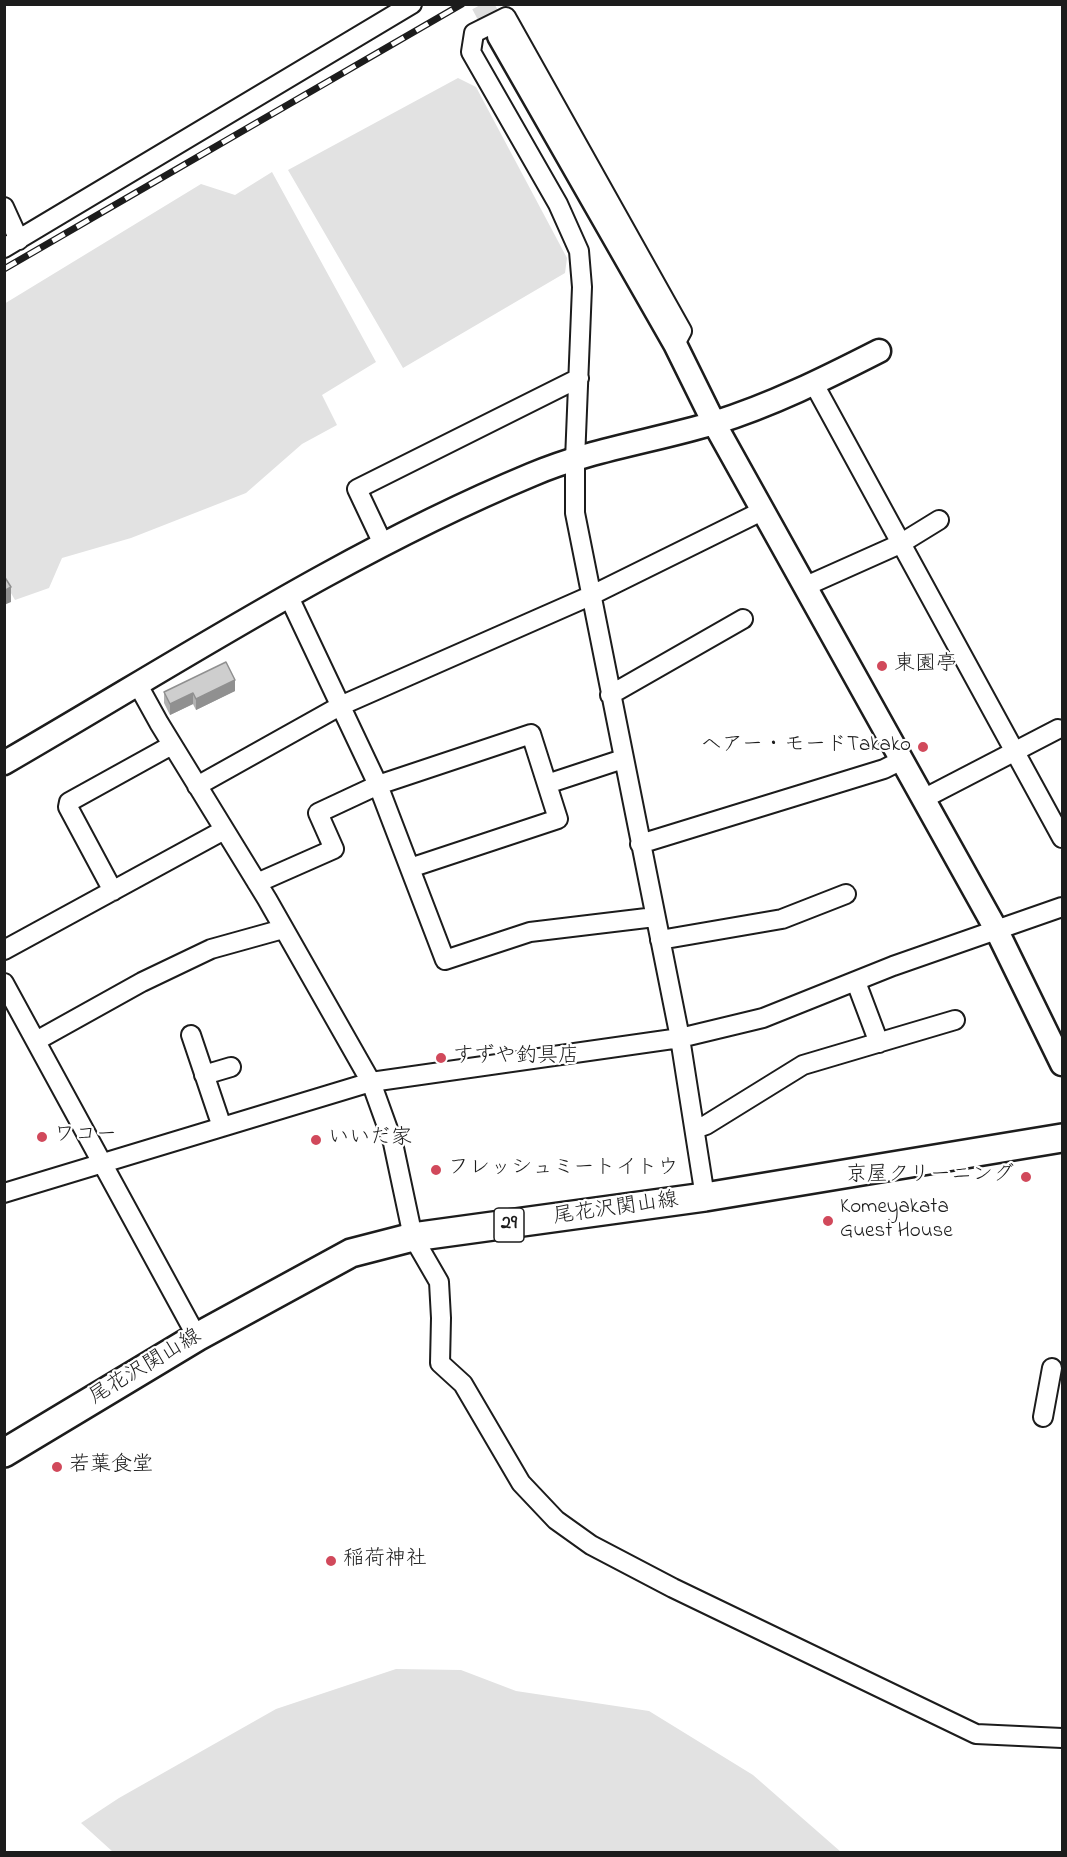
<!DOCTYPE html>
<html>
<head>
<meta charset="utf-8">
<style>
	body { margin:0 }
	#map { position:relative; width:1067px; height:1857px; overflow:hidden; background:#fff; font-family:"Indie Flower",sans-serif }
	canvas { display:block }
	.frame { position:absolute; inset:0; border:6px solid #1c1c1c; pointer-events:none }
</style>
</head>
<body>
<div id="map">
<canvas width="1067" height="1857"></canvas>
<div class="frame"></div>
</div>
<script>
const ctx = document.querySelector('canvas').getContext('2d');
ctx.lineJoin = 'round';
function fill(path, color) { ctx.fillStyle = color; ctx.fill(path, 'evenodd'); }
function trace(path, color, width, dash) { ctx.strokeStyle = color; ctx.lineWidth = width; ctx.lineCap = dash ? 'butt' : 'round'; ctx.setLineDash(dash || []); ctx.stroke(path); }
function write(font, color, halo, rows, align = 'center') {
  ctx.font = font + ' "Indie Flower","Klee One",sans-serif'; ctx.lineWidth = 4.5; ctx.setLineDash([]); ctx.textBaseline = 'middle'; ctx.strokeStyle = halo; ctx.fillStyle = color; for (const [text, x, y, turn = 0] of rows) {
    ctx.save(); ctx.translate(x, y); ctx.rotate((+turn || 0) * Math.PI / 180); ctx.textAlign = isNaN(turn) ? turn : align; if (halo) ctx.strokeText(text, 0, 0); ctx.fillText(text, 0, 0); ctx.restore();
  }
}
fill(new Path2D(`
	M 458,78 L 476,87 L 567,258 L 565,273 L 403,368 L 288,170 Z
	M 272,172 L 376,362 L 322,395 L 337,425 L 302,444 L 246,493 L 131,538 L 62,558 L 49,588 L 15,600 L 4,581 L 4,304 L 201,184 L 235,195 Z
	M 396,1669 L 461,1670 L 516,1691 L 649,1711 L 753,1775 L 841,1852 L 113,1852 L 81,1823 L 119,1798 L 276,1709 Z`), '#e2e2e2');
trace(new Path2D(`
	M 482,4 L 499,36`), '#ddd', 22, [22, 11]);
const minor = new Path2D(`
	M 4,207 L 19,240
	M 4,248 L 412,4
	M 675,344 L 682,331 L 506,17 L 474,33 L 471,52 L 558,204 L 579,251 L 582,287 L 575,460 L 575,513 L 680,1038 L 705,1197
	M 814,384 L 1062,838
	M 383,544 L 357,489 L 579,378
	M 806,586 L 900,544 L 939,520
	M 289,597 L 378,785 L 445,960 L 530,932 L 655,917
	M 138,685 L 159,723 L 267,899 L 371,1082 L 393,1143 L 413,1237 L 439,1282 L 441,1318 L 440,1363 L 463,1384 L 521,1483 L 556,1520 L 591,1545 L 673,1588 L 976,1734 L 1062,1738
	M 610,695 L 743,619
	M 547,784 L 623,759
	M 197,786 L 340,706 L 590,596 L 764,510
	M 923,799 L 1058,729
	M 640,844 L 884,769 L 902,760
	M 257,883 L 334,849 L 318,813 L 378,785 L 531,734 L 558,819 L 410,868
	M 113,891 L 68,807 L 69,802 L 172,745
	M 660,940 L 782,919 L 846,894
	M 4,950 L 224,830
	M 856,982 L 879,1043
	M 4,983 L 197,1337
	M 191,1035 L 222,1127
	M 36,1041 L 142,982 L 211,949 L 283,929
	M 204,1075 L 231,1067
	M 695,1129 L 706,1125 L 803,1065 L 955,1020
	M 4,1193 L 371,1082 L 680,1038 L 763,1018 L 893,966 L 1062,907
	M 1043,1417 L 1052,1368`);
const tertiary = new Path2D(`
	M 499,36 L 675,344 L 714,423 L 997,931 L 1062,1064
	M 4,763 C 177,663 346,552 531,475 C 589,450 654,441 714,423 C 772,405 826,378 879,351`);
const primary = new Path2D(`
	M 4,1453 L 197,1337 L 351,1253 L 413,1237 L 705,1197 L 1062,1138`);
trace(minor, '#1c1c1c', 22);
trace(tertiary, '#1c1c1c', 27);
trace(primary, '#1c1c1c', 32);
trace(minor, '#fff', 18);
trace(tertiary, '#fff', 22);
trace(primary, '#fff', 27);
const rail = new Path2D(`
	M 4,269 L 462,4`);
trace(rail, '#1c1c1c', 7);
trace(rail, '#fff', 4.5, [14]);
fill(new Path2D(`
	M 235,691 L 196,710 L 193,704 L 170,715 L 164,703 L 164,692 Z`), '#b1b1b1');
fill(new Path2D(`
	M 11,587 L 11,602 L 4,605 L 4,591 Z
	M 235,680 L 235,691 L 196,710 L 196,699 Z
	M 193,693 L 193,704 L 170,715 L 170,704 Z`), '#909090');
const building = new Path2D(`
	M 4,576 L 11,587 L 4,591 Z
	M 226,662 L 235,680 L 196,699 L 193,693 L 170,704 L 164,692 Z`);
fill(building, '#cecece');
trace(building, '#909090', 1.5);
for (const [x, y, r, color] of [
	[882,666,6,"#d1495b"],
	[923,747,6,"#d1495b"],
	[441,1058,6,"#d1495b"],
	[42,1137,6,"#d1495b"],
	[316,1140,6,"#d1495b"],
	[436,1170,6,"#d1495b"],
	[1026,1177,6,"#d1495b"],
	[828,1221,6,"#d1495b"],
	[57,1467,6,"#d1495b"],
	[331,1561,6,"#d1495b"]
]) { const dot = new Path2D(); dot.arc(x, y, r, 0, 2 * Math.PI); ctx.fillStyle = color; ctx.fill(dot); trace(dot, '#fff', 2); }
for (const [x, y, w] of [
	[509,1225,30]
]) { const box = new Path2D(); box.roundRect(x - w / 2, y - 17, w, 34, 4.5); ctx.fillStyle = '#fff'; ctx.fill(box); trace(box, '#1c1c1c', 1.5); }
write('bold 20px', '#1c1c1c', null, [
	["29",509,1225]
]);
write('21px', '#1c1c1c', '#fff', [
	["東園亭",894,666],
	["ヘアー・モードTakako",911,747,"right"],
	["すずや釣具店",453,1058],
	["ワコー",54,1137],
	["いいだ家",328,1140],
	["フレッシュミートイトウ",448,1170],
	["京屋クリーニング",1014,1177,"right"],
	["Komeyakata",840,1209],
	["Guest House",840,1233],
	["若葉食堂",69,1467],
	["稲荷神社",343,1561]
], 'left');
write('21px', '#1c1c1c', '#fff', [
	["尾花沢関山線",616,1210,-8],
	["尾花沢関山線",146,1368,-31]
]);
</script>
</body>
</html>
